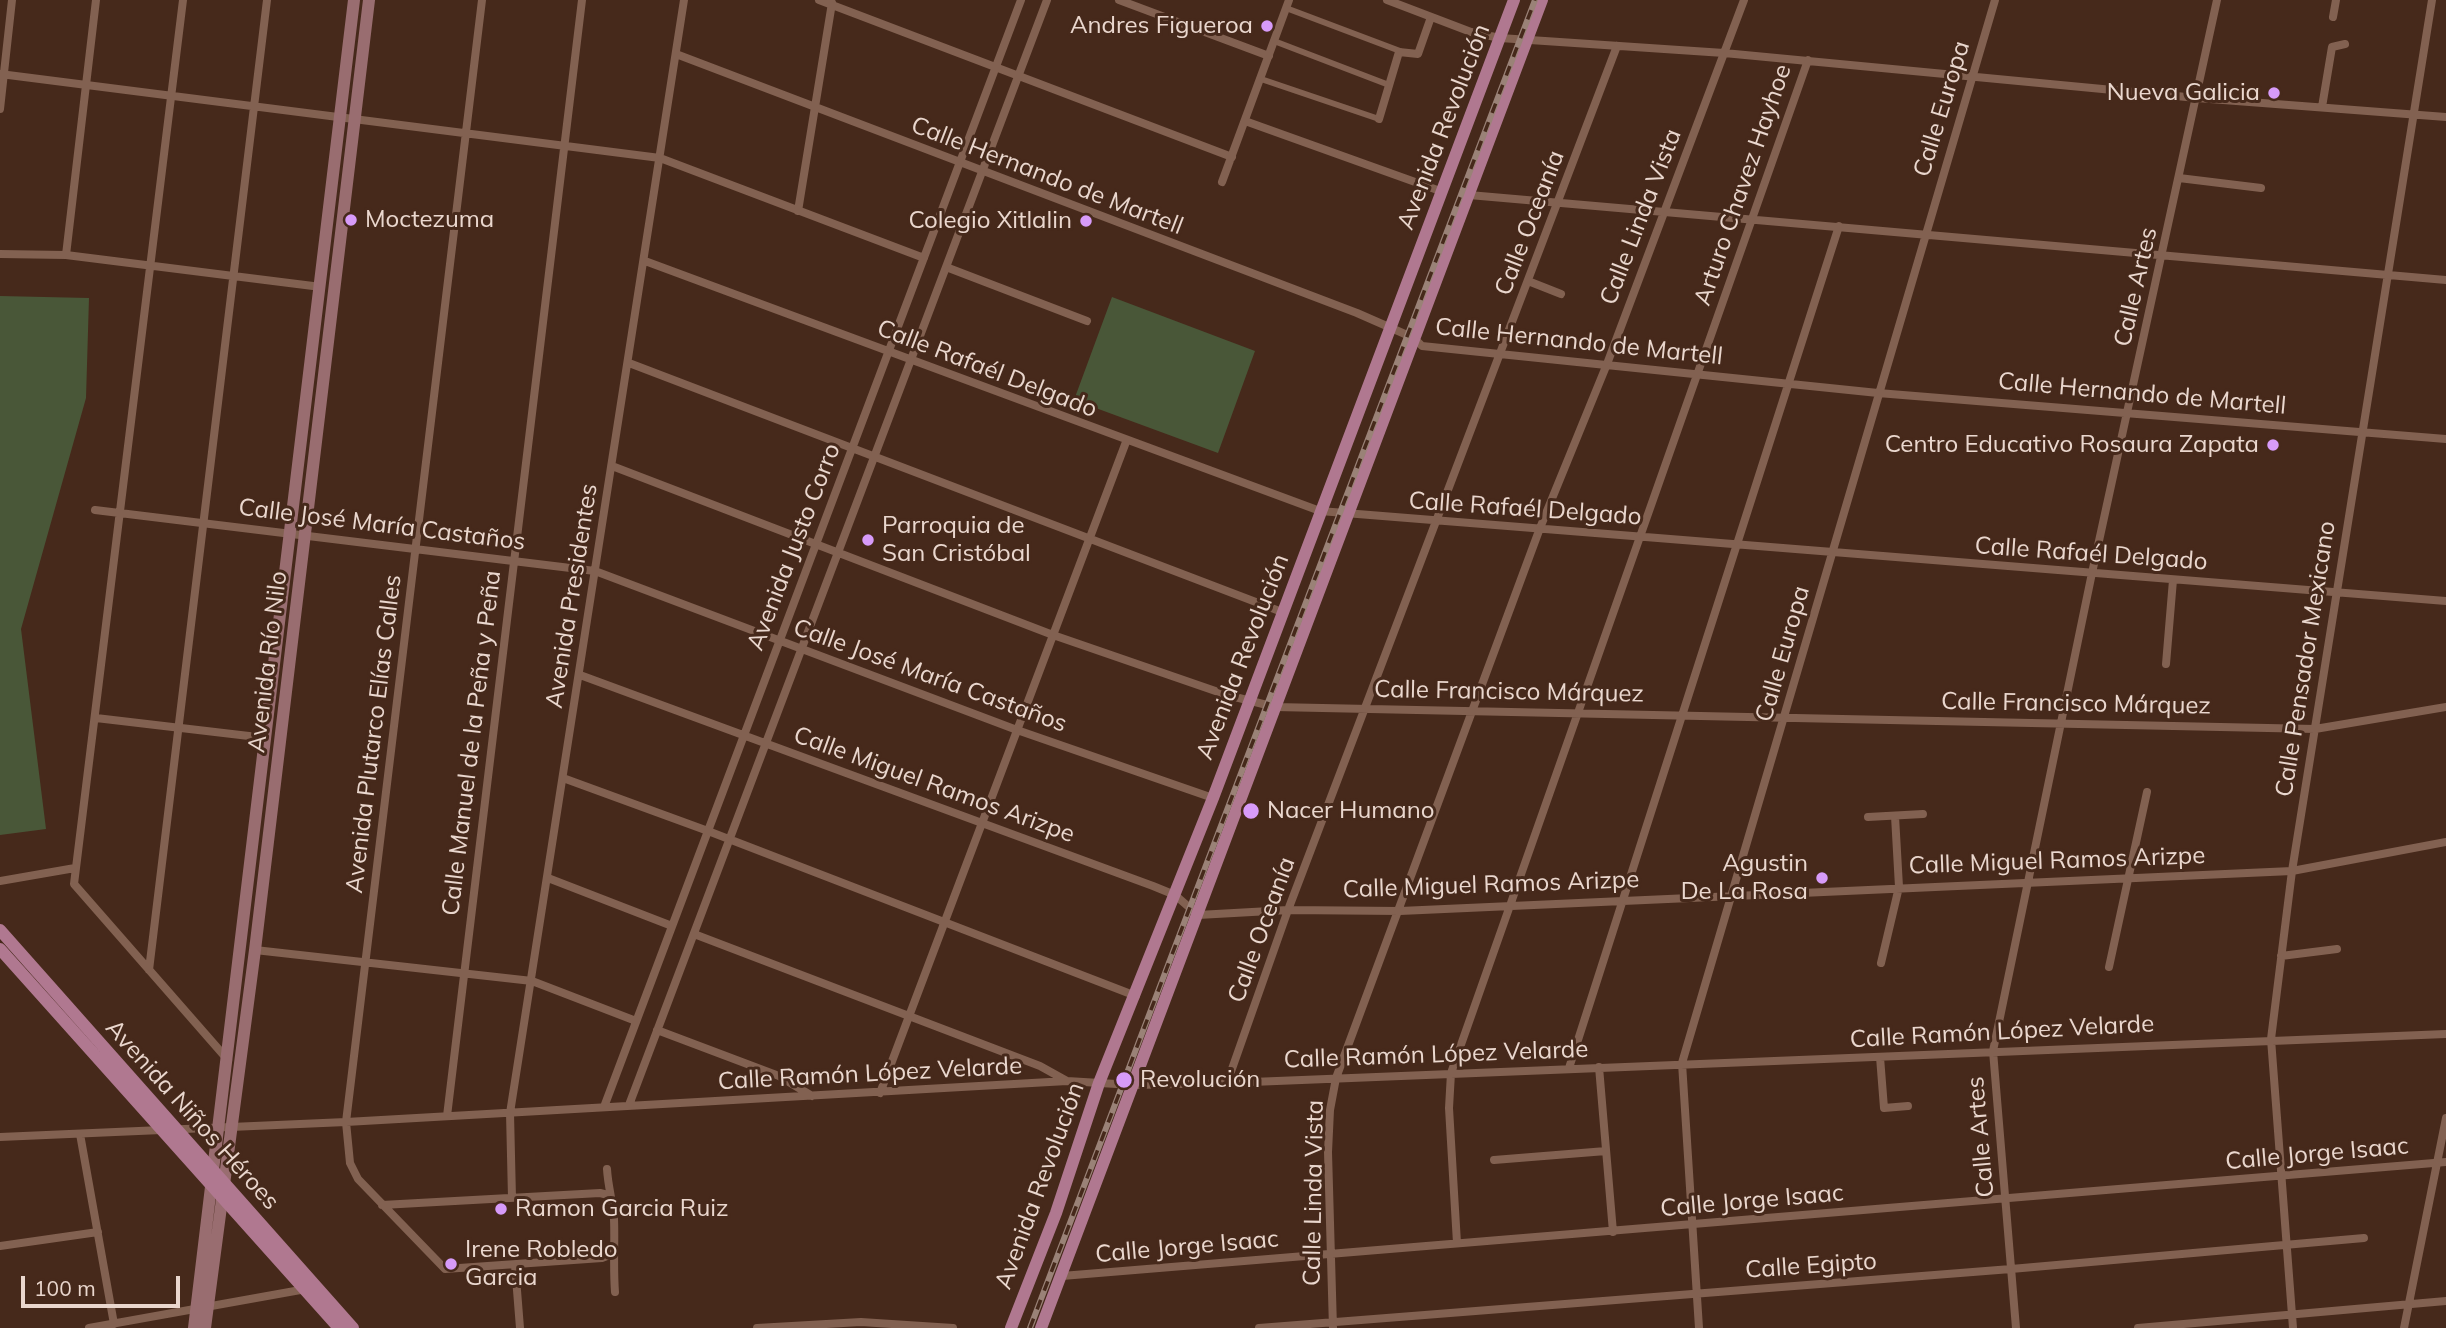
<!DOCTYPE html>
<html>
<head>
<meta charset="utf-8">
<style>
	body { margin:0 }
	#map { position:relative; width:2446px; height:1328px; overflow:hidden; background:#46291b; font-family:Mulish,sans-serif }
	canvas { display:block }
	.scale { position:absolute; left:21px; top:1276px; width:159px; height:32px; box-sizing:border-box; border:4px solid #ead7ce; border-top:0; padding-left:9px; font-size:21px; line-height:24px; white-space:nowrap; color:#ead7ce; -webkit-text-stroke:5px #46291b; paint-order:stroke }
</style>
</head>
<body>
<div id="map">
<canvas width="2446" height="1328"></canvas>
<div class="scale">100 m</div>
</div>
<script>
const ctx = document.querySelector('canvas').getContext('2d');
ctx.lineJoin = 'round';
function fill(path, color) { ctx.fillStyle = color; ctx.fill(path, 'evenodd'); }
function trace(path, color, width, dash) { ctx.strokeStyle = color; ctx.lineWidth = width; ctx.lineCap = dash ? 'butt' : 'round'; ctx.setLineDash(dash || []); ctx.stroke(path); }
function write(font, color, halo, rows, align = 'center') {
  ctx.font = font + ' Mulish,sans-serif'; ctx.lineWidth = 6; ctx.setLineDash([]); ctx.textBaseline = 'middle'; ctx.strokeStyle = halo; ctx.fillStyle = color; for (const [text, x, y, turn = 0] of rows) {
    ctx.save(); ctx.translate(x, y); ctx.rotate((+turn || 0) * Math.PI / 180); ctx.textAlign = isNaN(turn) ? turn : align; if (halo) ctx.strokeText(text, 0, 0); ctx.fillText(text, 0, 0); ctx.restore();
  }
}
fill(new Path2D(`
	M 0,296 L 89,298 L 86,398 L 21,629 L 46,829 L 0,835 Z
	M 1112,297 L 1255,351 L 1218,453 L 1074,400 Z`), '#495738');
trace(new Path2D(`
	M 1286,8 L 1400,51
	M 1274,41 L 1389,85
	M 1261,79 L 1379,119`), '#826151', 6);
trace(new Path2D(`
	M 183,0 L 74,884 L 228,1060
	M 482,0 L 346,1122 L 350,1163 L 358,1179 L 445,1269 L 602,1258 L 612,1254
	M 819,0 L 1232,157
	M 1119,0 L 1269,56
	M 1387,0 L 1471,32 L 1500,38 L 1724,53 L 2197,98 L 2446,117
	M 2333,17 L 2336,0
	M 676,54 L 1357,313 L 1414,338 L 1422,346 L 1878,393 L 2446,439
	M 0,74 L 660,158 L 924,258
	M 2322,107 L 2332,47 L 2345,44
	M 0,109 L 12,0
	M 1379,119 L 1399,52 L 1418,54 L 1431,17
	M 1245,121 L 1443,192
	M 2179,178 L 2261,188
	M 1222,182 L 1289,0
	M 1469,195 L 2446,280
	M 798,211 L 832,3
	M 0,254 L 66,255 L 321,287
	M 66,255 L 96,0
	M 645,261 L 1320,511 L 2446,601
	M 946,267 L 1087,321
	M 1528,281 L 1561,294
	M 629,363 L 1282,612
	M 612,466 L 1053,635 L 1227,695 L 1275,707 L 2315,729 L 2446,707
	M 95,510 L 595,571 L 1017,730 L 1213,798
	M 2166,664 L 2173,580
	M 580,675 L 1153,886 L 1175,895 L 1198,915 L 1288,910 L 1400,911 L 2292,871 L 2446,842
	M 96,718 L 266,738
	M 563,778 L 708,831 L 1136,996
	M 1868,817 L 1923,814
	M 548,878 L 672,926
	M 0,881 L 75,868
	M 694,934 L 1040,1066 L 1067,1081
	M 255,950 L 532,981 L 636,1021
	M 2281,956 L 2337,949
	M 1881,963 L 1899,887 L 1895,816
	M 2109,967 L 2147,792
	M 149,970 L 267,0
	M 657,1030 L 779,1076 L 812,1096
	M 1880,1057 L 1884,1108 L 1908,1106
	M 1599,1067 L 1613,1232
	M 1569,1068 L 1839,226
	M 1227,1083 L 1288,910 L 1617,46
	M 880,1093 L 1126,442
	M 629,1105 L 1047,0
	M 604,1107 L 1021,0
	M 447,1116 L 582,0
	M 80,1134 L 114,1324
	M 0,1137 L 346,1122 L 1067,1081 L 1133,1085 L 1227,1083 L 2446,1034
	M 1494,1160 L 1606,1151
	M 607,1169 C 608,1187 613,1202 614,1219 C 615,1244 613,1266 615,1292
	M 512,1198 L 510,1113 L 684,0
	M 382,1205 L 600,1193 L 608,1195
	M 1457,1243 L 1449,1108 L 1451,1073 L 1808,60
	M 0,1246 L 98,1232
	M 515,1265 L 520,1328
	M 1062,1276 L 2446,1162
	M 89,1328 L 306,1289
	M 757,1328 L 861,1322 L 953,1328
	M 1259,1328 L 2011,1269 L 2364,1238
	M 1333,1328 L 1328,1152 L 1330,1110 L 1336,1078 L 1540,528 L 1607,364 L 1744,0
	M 1699,1328 L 1682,1063 L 1995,0
	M 2016,1328 L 1993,1051 L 2092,573 L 2217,0
	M 2138,1328 L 2446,1301
	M 2293,1328 L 2271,1039 L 2292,871 L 2432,0
	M 2404,1328 L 2446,1118`), '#826151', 8);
trace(new Path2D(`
	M 194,1328 L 354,0
	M 205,1328 L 255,950 L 369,0`), '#996d70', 12);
trace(new Path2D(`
	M 0,930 L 353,1328
	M 0,949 L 339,1328
	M 1011,1328 L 1056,1213 L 1099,1083 L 1213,798 L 1514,0
	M 1041,1328 L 1542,0`), '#b07890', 12);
const rail = new Path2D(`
	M 1030,1328 L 1535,0`);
trace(rail, '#9a8277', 6);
trace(rail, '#46291b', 3.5, [10]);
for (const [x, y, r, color] of [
	[1267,26,7,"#d79bf9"],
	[2274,93,7,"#d79bf9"],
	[351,220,7,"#d79bf9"],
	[1086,221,7,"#d79bf9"],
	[2273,445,7,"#d79bf9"],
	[868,540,7,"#d79bf9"],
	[1251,811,9,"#d79bf9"],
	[1822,878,7,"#d79bf9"],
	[1124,1080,9,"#d79bf9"],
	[501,1209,7,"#d79bf9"],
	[451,1264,7,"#d79bf9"]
]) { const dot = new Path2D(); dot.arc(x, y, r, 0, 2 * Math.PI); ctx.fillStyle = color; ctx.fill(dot); trace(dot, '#46291b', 2.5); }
write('24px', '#ead7ce', '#46291b', [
	["Andres Figueroa",1253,26,"right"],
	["Nueva Galicia",2260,93,"right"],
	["Moctezuma",365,220],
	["Colegio Xitlalin",1072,221,"right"],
	["Centro Educativo Rosaura Zapata",2259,445,"right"],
	["Parroquia de",882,526],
	["San Cristóbal",882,554],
	["Nacer Humano",1267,811],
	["Agustin",1808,864,"right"],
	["De La Rosa",1808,892,"right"],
	["Revolución",1140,1080],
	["Ramon Garcia Ruiz",515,1209],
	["Irene Robledo",465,1250],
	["Garcia",465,1278]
], 'left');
write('24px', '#ead7ce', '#46291b', [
	["Calle Europa",1942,109,-73],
	["Avenida Revolución",1444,127,-69],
	["Calle Hernando de Martell",1047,176,21],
	["Arturo Chavez Hayhoe",1743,185,-71],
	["Calle Linda Vista",1641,217,-69],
	["Calle Oceanía",1530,223,-69],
	["Calle Artes",2136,287,-77],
	["Calle Hernando de Martell",1579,342,6],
	["Calle Rafaél Delgado",987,369,21],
	["Calle Hernando de Martell",2142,394,5],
	["Calle Rafaél Delgado",1525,509,4],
	["Calle José María Castaños",382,525,7],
	["Avenida Justo Corro",794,547,-69],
	["Calle Rafaél Delgado",2091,554,4],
	["Avenida Presidentes",572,596,-81],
	["Calle Europa",1783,654,-74],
	["Avenida Revolución",1243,657,-69],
	["Calle Pensador Mexicano",2306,659,-81],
	["Avenida Río Nilo",268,662,-83],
	["Calle José María Castaños",930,676,20],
	["Calle Francisco Márquez",1509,692,1],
	["Calle Francisco Márquez",2076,704,1],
	["Avenida Plutarco Elías Calles",374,734,-83],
	["Calle Manuel de la Peña y Peña",472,743,-83],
	["Calle Miguel Ramos Arizpe",934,785,20],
	["Calle Miguel Ramos Arizpe",2057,861,-2],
	["Calle Miguel Ramos Arizpe",1491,885,-2],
	["Calle Oceanía",1262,930,-70],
	["Calle Ramón López Velarde",2002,1032,-3],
	["Calle Ramón López Velarde",1436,1055,-2],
	["Calle Ramón López Velarde",870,1074,-3],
	["Avenida Niños Héroes",192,1115,48],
	["Calle Artes",1981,1137,-95],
	["Calle Jorge Isaac",2317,1154,-5],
	["Avenida Revolución",1040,1186,-70],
	["Calle Linda Vista",1314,1193,-89],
	["Calle Jorge Isaac",1752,1201,-5],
	["Calle Jorge Isaac",1187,1247,-5],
	["Calle Egipto",1811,1266,-4]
]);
</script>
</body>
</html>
